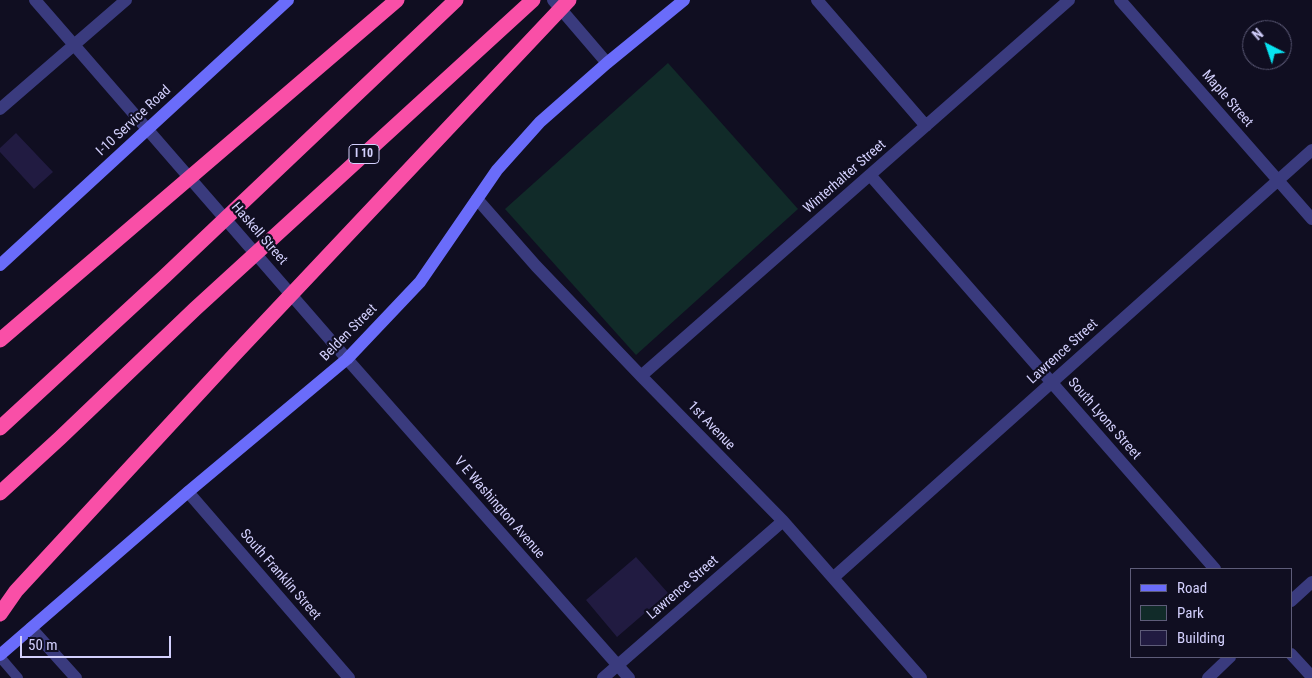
<!DOCTYPE html>
<html>
<head>
<meta charset="utf-8">
<style>
	body { margin:0 }
	#map { position:relative; width:1312px; height:678px; overflow:hidden; background:#100e21; font-family:"Roboto Condensed",sans-serif }
	canvas { display:block }
	.legend { position:absolute; left:1130px; top:568px; width:162px; height:90px; box-sizing:border-box; background:#100e21; border:1px solid #5e5c79; margin:0; padding:6px 9px; list-style:none; font-size:15px; color:#d3d0fd }
	.legend li { display:flex; align-items:center; gap:10px; height:25px }
	.legend b { width:25px; border:1px solid #5e5c79 }
	.north { position:absolute; left:1242px; top:20px; width:50px; height:50px; box-sizing:border-box; background:#100e21; border:1px solid #5e5c79; border-radius:50%; rotate:319deg; font-size:14px; font-weight:700; line-height:20px; text-align:center; color:#d3d0fd }
	.north::after { content:''; display:block; margin:auto; width:18px; height:22px; background:#08e3f1; clip-path:polygon(50% 0,100% 100%,50% 72%,0 100%) }
	.scale { position:absolute; left:20px; top:636px; width:151px; height:22px; box-sizing:border-box; border:2px solid #d3d0fd; border-top:0; padding-left:6px; font-size:15px; line-height:18px; white-space:nowrap; color:#d3d0fd; -webkit-text-stroke:4px #100e21; paint-order:stroke }
</style>
</head>
<body>
<div id="map">
<canvas width="1312" height="678"></canvas>
<ul class="legend">
<li><b style="height:6px;background:#6a6cfa"></b>Road</li>
<li><b style="height:14px;background:#112b29"></b>Park</li>
<li><b style="height:14px;background:#211b41"></b>Building</li>
</ul>
<div class="north">N</div>
<div class="scale">50 m</div>
</div>
<script>
const ctx = document.querySelector('canvas').getContext('2d');
ctx.lineJoin = 'round';
function fill(path, color) { ctx.fillStyle = color; ctx.fill(path, 'evenodd'); }
function trace(path, color, width, dash) { ctx.strokeStyle = color; ctx.lineWidth = width; ctx.lineCap = dash ? 'butt' : 'round'; ctx.setLineDash(dash || []); ctx.stroke(path); }
function write(font, color, halo, rows, align = 'center') {
  ctx.font = font + ' "Roboto Condensed",sans-serif'; ctx.lineWidth = 4.5; ctx.setLineDash([]); ctx.textBaseline = 'middle'; ctx.strokeStyle = halo; ctx.fillStyle = color; for (const [text, x, y, turn = 0] of rows) {
    ctx.save(); ctx.translate(x, y); ctx.rotate((+turn || 0) * Math.PI / 180); ctx.textAlign = isNaN(turn) ? turn : align; if (halo) ctx.strokeText(text, 0, 0); ctx.fillText(text, 0, 0); ctx.restore();
  }
}
fill(new Path2D(`
	M 668,63 L 798,209 L 636,355 L 505,209 Z`), '#112b29');
fill(new Path2D(`
	M 16,133 L 53,172 L 34,189 L 0,152 L 0,148 Z
	M 636,557 L 668,593 L 617,637 L 586,600 Z`), '#211b41');
trace(new Path2D(`
	M 0,657 L 18,678`), '#3a3b7e', 10);
trace(new Path2D(`
	M 35,0 L 347,359 L 629,678
	M 553,0 L 607,63
	M 817,0 L 926,126
	M 1120,0 L 1312,219
	M 0,109 L 126,0
	M 870,175 L 1215,569
	M 477,199 L 536,266 L 641,376 L 783,521 L 921,678
	M 641,376 L 1069,0
	M 188,492 L 349,678
	M 834,577 L 1312,150
	M 1291,601 L 1312,582
	M 31,628 L 76,678
	M 1291,654 L 1312,677
	M 603,678 L 783,521
	M 1208,678 L 1230,657`), '#3a3b7e', 12);
trace(new Path2D(`
	M 0,265 L 288,0
	M 0,655 L 188,492 L 347,359 L 420,282 L 497,170 L 540,122 L 607,63 L 684,0`), '#6a6cfa', 12);
trace(new Path2D(`
	M 0,340 L 397,0
	M 0,428 L 165,276 L 456,0
	M 0,493 L 60,438 L 195,309 L 533,0
	M 0,614 L 16,591 L 236,353 L 569,0`), '#f94fa7', 15);
for (const [x, y, w] of [
	[364,154,30]
]) { const box = new Path2D(); box.roundRect(x - w / 2, y - 9.5, w, 19, 4); ctx.fillStyle = '#100e21'; ctx.fill(box); trace(box, '#d3d0fd', 1); }
write('bold 12px', '#d3d0fd', null, [
	["I 10",364,154]
]);
write('14px', '#d3d0fd', '#100e21', [
	["Maple Street",1227,99,49],
	["I-10 Service Road",134,121,-43],
	["Winterhalter Street",845,177,-41],
	["Haskell Street",259,234,49],
	["Belden Street",349,333,-45],
	["Lawrence Street",1063,352,-42],
	["South Lyons Street",1104,419,49],
	["1st Avenue",711,426,46],
	["V E Washington Avenue",499,508,49],
	["South Franklin Street",280,575,49],
	["Lawrence Street",683,588,-41]
]);
</script>
</body>
</html>
